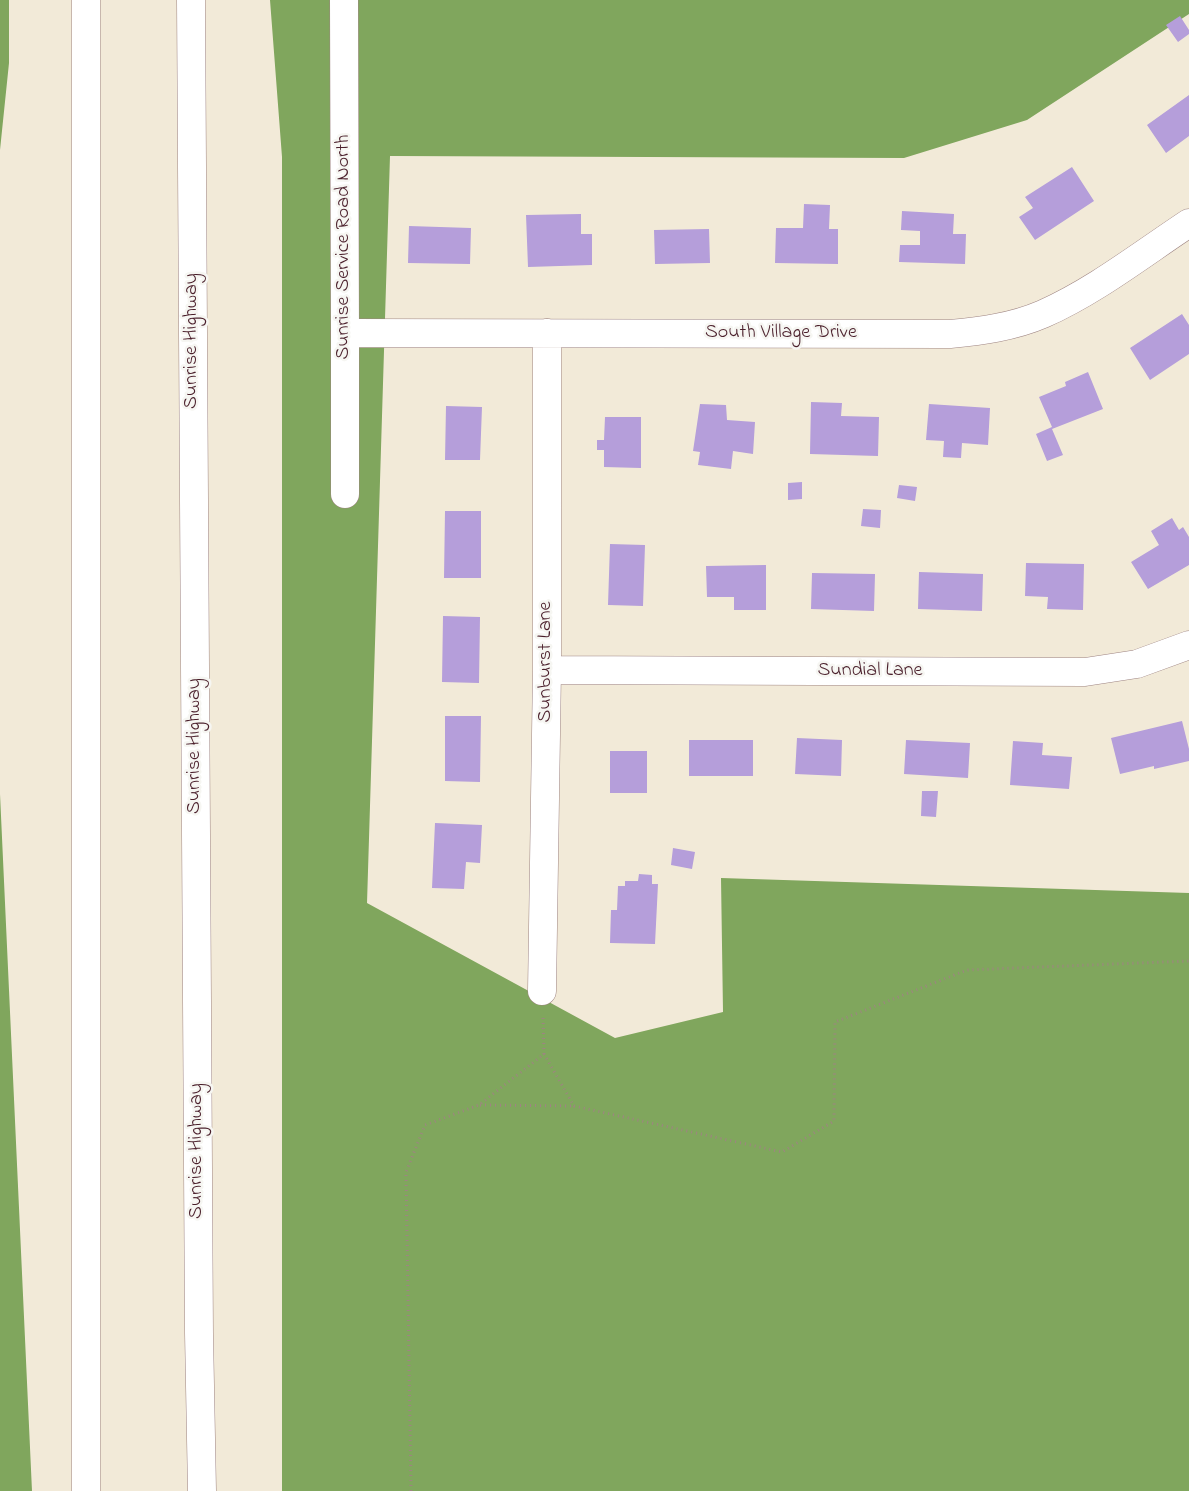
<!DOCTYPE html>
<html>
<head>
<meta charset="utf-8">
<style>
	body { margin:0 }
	canvas { display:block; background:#f2ead8 }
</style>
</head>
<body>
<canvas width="1189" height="1491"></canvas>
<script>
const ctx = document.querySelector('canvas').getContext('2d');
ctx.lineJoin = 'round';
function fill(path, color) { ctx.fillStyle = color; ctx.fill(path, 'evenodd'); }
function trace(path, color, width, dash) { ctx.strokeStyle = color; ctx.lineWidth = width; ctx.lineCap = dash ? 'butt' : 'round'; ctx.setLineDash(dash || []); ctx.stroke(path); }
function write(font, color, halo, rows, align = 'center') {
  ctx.font = font + ' "Indie Flower",sans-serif'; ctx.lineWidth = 5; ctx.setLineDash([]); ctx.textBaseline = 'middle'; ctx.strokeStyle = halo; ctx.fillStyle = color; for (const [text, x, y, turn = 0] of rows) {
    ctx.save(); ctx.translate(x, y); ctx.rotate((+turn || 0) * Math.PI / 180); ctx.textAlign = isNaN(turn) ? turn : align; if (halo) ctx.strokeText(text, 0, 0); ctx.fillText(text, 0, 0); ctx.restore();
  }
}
fill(new Path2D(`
	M 0,0 L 9,0 L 9,63 L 0,150 Z
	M 270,0 L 1189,0 L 1189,14 L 1027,120 L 904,158 L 390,156 L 367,903 L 615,1038 L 723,1012 L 721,878 L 1189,893 L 1189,1491 L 282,1491 L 282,157 Z
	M 0,794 L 32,1491 L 0,1491 Z`), '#80a65d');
fill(new Path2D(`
	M 1180,16 L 1189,30 L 1189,34 L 1178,42 L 1166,25 Z
	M 1189,95 L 1189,136 L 1166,153 L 1147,125 Z
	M 1072,167 L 1094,201 L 1035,240 L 1019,217 L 1033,208 L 1025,197 Z
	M 804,204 L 830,205 L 829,229 L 838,229 L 838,264 L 775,263 L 776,228 L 803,228 Z
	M 902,211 L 954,214 L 953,234 L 966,234 L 965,264 L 899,262 L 900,245 L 920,245 L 920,231 L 901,230 Z
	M 581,214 L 581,234 L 592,234 L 592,265 L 528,267 L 526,215 Z
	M 409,226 L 471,228 L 470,264 L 408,263 Z
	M 709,229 L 710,263 L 655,264 L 654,230 Z
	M 1182,314 L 1189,325 L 1189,354 L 1150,380 L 1130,348 Z
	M 1088,372 L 1103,409 L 1052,429 L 1063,455 L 1047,461 L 1036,434 L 1052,427 L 1039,397 L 1066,386 L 1065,382 Z
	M 811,402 L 842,403 L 841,416 L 879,417 L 878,456 L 810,454 Z
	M 700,404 L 726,405 L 727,420 L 755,422 L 753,454 L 733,451 L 731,469 L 698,465 L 700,452 L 693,451 Z
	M 929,404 L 990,408 L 988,445 L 962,443 L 961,458 L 943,457 L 944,441 L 926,440 Z
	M 446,406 L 482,407 L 480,460 L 445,460 Z
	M 605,417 L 641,417 L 641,468 L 604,467 L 604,450 L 597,450 L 597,440 L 604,440 Z
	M 802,482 L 802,499 L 788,500 L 788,483 Z
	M 899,485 L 917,487 L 915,501 L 897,498 Z
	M 863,509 L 881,510 L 880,528 L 861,526 Z
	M 445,511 L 481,511 L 481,578 L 444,578 Z
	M 1172,518 L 1179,530 L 1183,527 L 1189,537 L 1189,565 L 1148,589 L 1131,562 L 1159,545 L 1151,531 Z
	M 610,544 L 645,545 L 643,606 L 608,605 Z
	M 1026,563 L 1084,564 L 1083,610 L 1047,609 L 1048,597 L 1025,596 Z
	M 766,565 L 766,610 L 734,610 L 734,597 L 707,597 L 706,566 Z
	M 919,572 L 983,574 L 982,611 L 918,609 Z
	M 812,573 L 875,574 L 874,611 L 811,609 Z
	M 443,616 L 480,617 L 479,683 L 442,682 Z
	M 445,716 L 481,716 L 480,782 L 445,781 Z
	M 1182,721 L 1189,749 L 1189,761 L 1154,769 L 1154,766 L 1120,774 L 1111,738 Z
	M 797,738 L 842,740 L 841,776 L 795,774 Z
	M 689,740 L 753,740 L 753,776 L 689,776 Z
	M 906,740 L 970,743 L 968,778 L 904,774 Z
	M 1013,741 L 1043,743 L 1042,755 L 1072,757 L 1069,789 L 1010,785 Z
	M 610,751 L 647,751 L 647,793 L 610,793 Z
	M 922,791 L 938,791 L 936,817 L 921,816 Z
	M 435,823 L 482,825 L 480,863 L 466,862 L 464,889 L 432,888 Z
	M 673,848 L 695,852 L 692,869 L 671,865 Z
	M 639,874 L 652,875 L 652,884 L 658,884 L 655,944 L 610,943 L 611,910 L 617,910 L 618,886 L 625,886 L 625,881 L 638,881 Z`), '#b59eda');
const street = new Path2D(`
	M 345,494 L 345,333 L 950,334 C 981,331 1013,327 1043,314 C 1095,291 1142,254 1189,223
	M 547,670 L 1085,672 L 1137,664 L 1189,645
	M 542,991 L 547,670 L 547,333`);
const secondary = new Path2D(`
	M 344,0 L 345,333`);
const highway = new Path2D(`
	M 191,0 L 199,1333 L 202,1491
	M 86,1491 L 86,0`);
trace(street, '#9e8482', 29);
trace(secondary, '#9e8482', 29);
trace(highway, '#9e8482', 29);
trace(new Path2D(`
	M 544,1054 L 574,1106 L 782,1152 L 834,1121 L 835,1022 L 967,970 L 1189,961
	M 480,1105 L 574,1106
	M 411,1491 L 406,1172 L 425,1125 L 479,1105 L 544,1054 L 543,1016`), '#9e8482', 3, [1, 4]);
trace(street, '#fff', 28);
trace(secondary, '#fff', 28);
trace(highway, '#fff', 28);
write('20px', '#4a1f2b', '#f6f6f2', [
	["Sunrise Service Road North",345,247,-90],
	["South Village Drive",781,334],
	["Sunrise Highway",193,341,-90],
	["Sunburst Lane",547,662,-90],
	["Sundial Lane",870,672],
	["Sunrise Highway",196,746,-90],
	["Sunrise Highway",198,1151,-90]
]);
</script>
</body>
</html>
